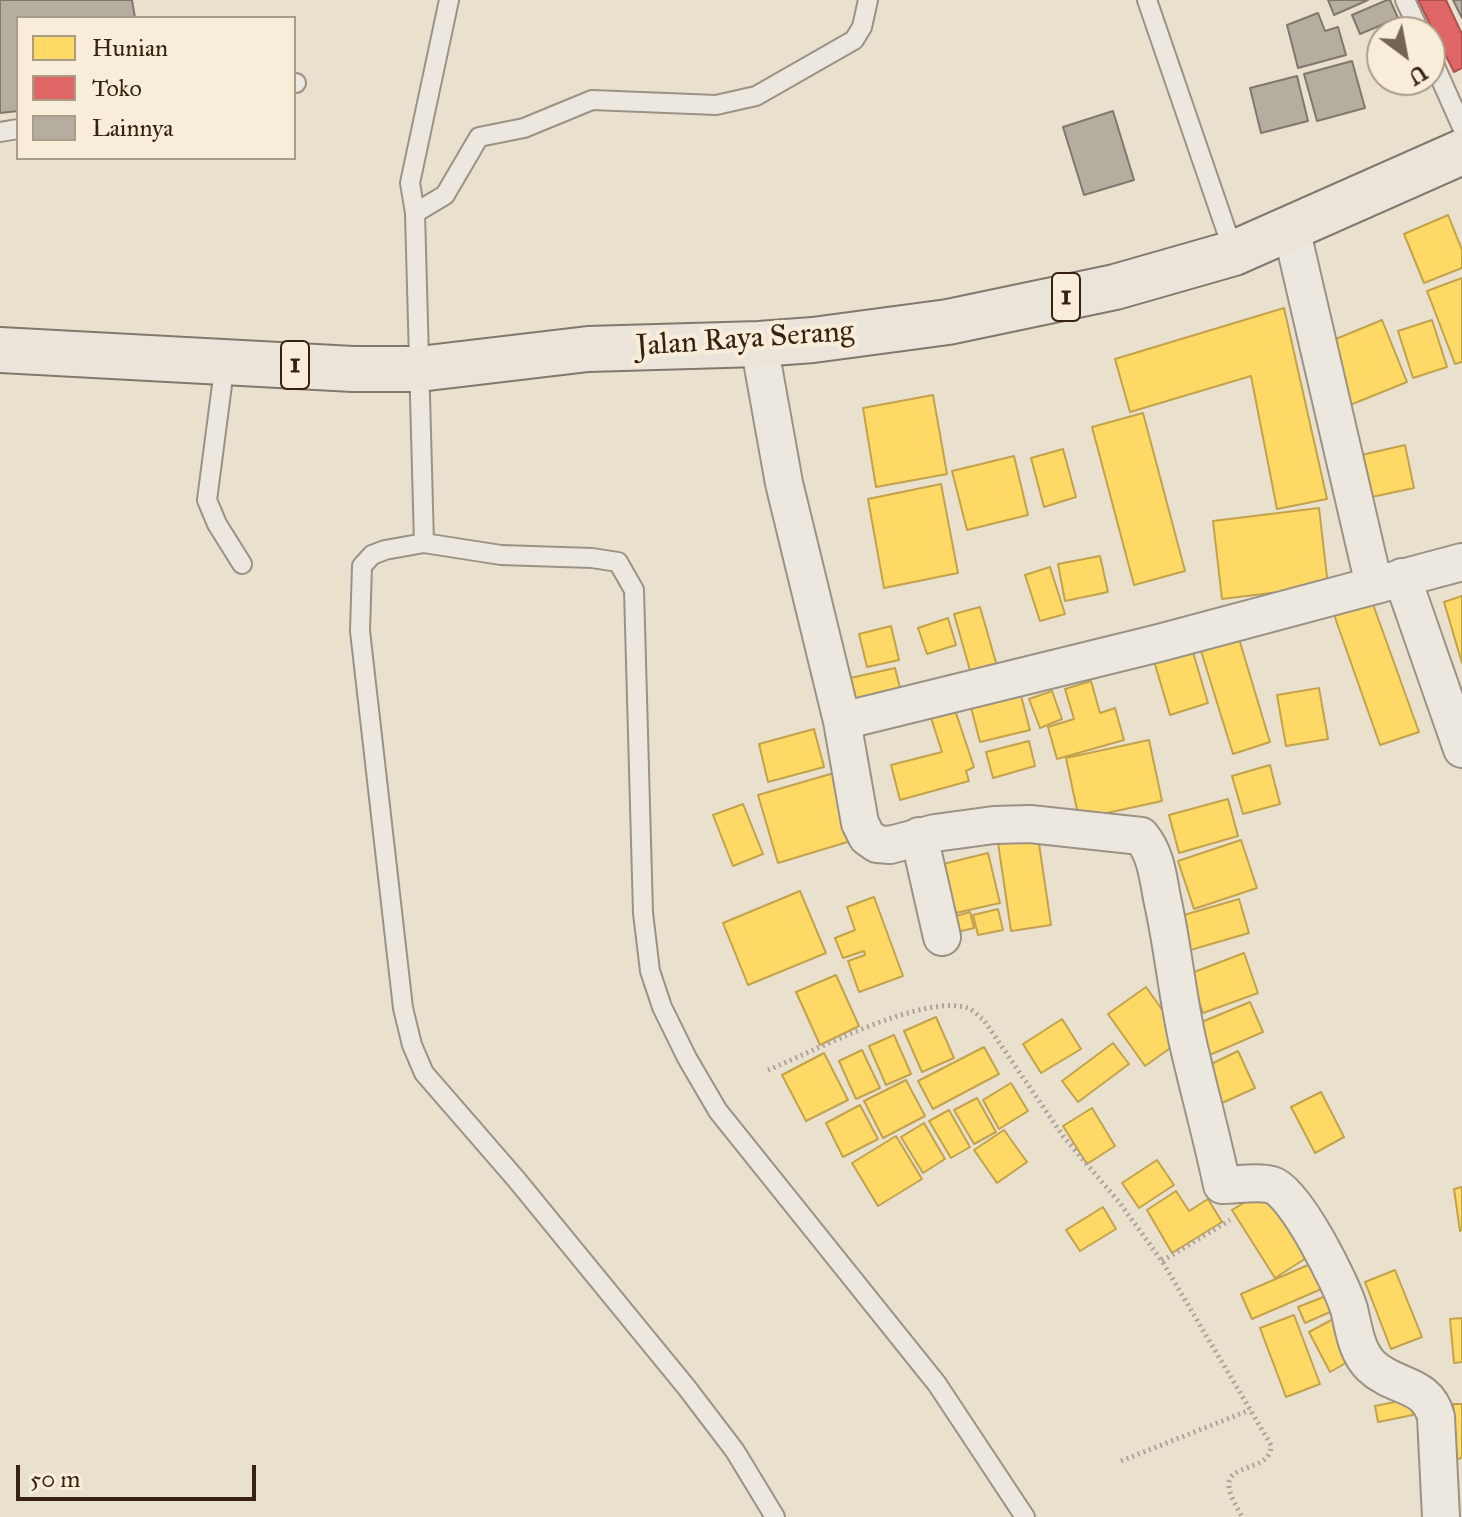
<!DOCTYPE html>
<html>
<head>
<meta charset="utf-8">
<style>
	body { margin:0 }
	#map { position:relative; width:1462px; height:1517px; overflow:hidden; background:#eae0ce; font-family:"IM FELL Great Primer",serif }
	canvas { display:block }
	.legend { position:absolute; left:16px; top:16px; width:280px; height:144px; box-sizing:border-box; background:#f8edd8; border:2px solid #ab9c88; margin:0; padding:10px 14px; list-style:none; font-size:24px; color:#372210 }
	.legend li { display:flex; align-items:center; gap:16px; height:40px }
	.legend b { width:40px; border:2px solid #ab9c88 }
	.north { position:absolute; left:1366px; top:16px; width:80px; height:80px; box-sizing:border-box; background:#f8edd8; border:2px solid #ab9c88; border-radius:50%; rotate:148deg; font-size:22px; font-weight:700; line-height:32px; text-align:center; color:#372210 }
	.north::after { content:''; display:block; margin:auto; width:28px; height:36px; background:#766452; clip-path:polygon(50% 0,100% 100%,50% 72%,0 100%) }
	.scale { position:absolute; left:16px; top:1465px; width:240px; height:36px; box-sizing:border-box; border:4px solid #372210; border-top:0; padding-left:10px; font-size:24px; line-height:28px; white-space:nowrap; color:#372210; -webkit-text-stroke:6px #f8edd8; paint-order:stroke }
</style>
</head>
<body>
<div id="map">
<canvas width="1462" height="1517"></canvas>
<ul class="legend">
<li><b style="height:22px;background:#ffd966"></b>Hunian</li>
<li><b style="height:22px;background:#e06666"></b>Toko</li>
<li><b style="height:22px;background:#b6ada1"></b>Lainnya</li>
</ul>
<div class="north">U</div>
<div class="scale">50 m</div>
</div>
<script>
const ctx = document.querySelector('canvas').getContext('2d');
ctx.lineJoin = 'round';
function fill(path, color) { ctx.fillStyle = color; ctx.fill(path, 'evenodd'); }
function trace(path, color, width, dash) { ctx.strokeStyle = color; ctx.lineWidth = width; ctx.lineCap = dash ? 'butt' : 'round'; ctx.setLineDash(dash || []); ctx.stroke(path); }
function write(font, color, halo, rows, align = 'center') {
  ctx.font = font + ' "IM FELL Great Primer",serif'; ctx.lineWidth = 8; ctx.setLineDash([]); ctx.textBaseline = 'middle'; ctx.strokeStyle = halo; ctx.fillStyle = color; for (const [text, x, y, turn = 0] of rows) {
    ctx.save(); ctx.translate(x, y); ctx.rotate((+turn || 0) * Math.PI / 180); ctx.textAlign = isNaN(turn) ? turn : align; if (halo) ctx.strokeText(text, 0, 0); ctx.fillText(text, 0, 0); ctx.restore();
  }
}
const homes = new Path2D(`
	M 1448,215 L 1462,250 L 1462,268 L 1424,283 L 1404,234 Z
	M 1462,278 L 1462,362 L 1455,364 L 1427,291 Z
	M 1284,308 L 1327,499 L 1277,509 L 1251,376 L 1130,412 L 1115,359 Z
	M 1382,320 L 1407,382 L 1350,405 L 1326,343 Z
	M 1432,320 L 1447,367 L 1413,378 L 1398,331 Z
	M 933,395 L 947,474 L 876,487 L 863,408 Z
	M 1143,413 L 1185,571 L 1134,585 L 1092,427 Z
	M 1405,445 L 1414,488 L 1367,498 L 1357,456 Z
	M 1063,449 L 1076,497 L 1044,507 L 1031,458 Z
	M 1014,456 L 1028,515 L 967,530 L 952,471 Z
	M 941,484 L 958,573 L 884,588 L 868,499 Z
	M 1319,508 L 1328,586 L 1222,599 L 1213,521 Z
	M 1100,556 L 1108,592 L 1065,601 L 1058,564 Z
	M 1050,567 L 1065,614 L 1040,621 L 1025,575 Z
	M 1370,596 L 1419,732 L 1380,745 L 1332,609 Z
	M 1462,596 L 1462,663 L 1444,602 Z
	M 980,607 L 997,666 L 971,674 L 954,614 Z
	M 948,618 L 956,645 L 927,654 L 918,628 Z
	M 891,626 L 899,660 L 867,667 L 859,634 Z
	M 1239,639 L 1270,742 L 1233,754 L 1201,651 Z
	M 1192,649 L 1208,703 L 1170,715 L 1154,661 Z
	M 895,668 L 903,700 L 854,712 L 846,679 Z
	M 1091,681 L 1100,713 L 1115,708 L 1124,740 L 1057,759 L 1048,727 L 1074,719 L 1065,689 Z
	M 1018,684 L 1030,730 L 980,742 L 968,696 Z
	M 1319,688 L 1328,739 L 1286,746 L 1277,695 Z
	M 1052,691 L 1062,719 L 1040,728 L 1029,699 Z
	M 955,710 L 974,767 L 966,771 L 969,781 L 900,800 L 891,765 L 942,752 L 931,718 Z
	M 814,729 L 824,767 L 768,782 L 759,744 Z
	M 1149,740 L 1162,801 L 1079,819 L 1066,758 Z
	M 1029,741 L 1035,766 L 993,778 L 986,752 Z
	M 1270,765 L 1280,804 L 1243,814 L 1232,776 Z
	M 834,773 L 854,840 L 778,863 L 758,795 Z
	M 1228,799 L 1238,836 L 1179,853 L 1169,815 Z
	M 743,804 L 763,854 L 733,866 L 713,815 Z
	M 1037,830 L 1051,925 L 1011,931 L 997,836 Z
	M 1241,840 L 1257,888 L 1194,909 L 1178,861 Z
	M 988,853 L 1000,903 L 951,914 L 939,865 Z
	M 800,891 L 826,953 L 748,985 L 723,923 Z
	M 874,897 L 903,976 L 859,992 L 848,961 L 865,955 L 864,951 L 843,958 L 835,938 L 855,930 L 847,907 Z
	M 1239,899 L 1249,933 L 1187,951 L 1177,917 Z
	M 998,909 L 1003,930 L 978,935 L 973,915 Z
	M 970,912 L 974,928 L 949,934 L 945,919 Z
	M 1244,953 L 1258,993 L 1203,1013 L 1189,974 Z
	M 836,975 L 859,1026 L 820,1045 L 796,992 Z
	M 1146,987 L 1183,1039 L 1145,1066 L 1108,1014 Z
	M 1250,1002 L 1263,1032 L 1205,1057 L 1192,1026 Z
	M 936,1017 L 954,1058 L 922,1072 L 904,1031 Z
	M 1062,1019 L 1081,1049 L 1041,1073 L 1023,1044 Z
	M 894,1035 L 911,1074 L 886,1085 L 869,1046 Z
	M 1113,1043 L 1129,1064 L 1078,1102 L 1062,1081 Z
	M 984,1047 L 999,1074 L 933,1109 L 918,1081 Z
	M 862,1050 L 880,1088 L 856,1099 L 839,1061 Z
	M 1238,1051 L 1255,1088 L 1222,1103 L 1205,1067 Z
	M 824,1053 L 848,1100 L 806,1121 L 782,1075 Z
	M 906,1080 L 925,1116 L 883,1138 L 864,1101 Z
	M 1011,1083 L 1028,1111 L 999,1129 L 983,1100 Z
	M 1321,1092 L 1344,1137 L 1315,1153 L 1291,1107 Z
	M 977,1098 L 996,1132 L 974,1144 L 954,1110 Z
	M 860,1105 L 878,1139 L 843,1157 L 826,1123 Z
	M 1092,1108 L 1115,1146 L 1087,1164 L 1063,1126 Z
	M 949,1110 L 970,1147 L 951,1158 L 929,1121 Z
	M 924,1123 L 945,1159 L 923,1173 L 901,1137 Z
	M 1004,1130 L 1027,1162 L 997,1183 L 974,1150 Z
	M 896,1136 L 922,1179 L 878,1206 L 852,1163 Z
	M 1157,1160 L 1174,1185 L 1139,1208 L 1122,1183 Z
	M 1270,1187 L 1311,1255 L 1275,1278 L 1232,1210 Z
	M 1462,1187 L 1462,1230 L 1460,1231 L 1454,1189 Z
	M 1176,1191 L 1189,1211 L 1208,1199 L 1222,1222 L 1172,1253 L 1147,1210 Z
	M 1103,1207 L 1116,1229 L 1080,1251 L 1066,1230 Z
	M 1322,1259 L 1333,1284 L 1252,1319 L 1241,1294 Z
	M 1395,1270 L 1422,1337 L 1391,1349 L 1365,1282 Z
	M 1331,1294 L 1337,1309 L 1305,1323 L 1298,1307 Z
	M 1294,1315 L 1320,1384 L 1286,1397 L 1260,1328 Z
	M 1337,1317 L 1358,1356 L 1330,1372 L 1309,1332 Z
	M 1462,1318 L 1462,1362 L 1454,1363 L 1450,1319 Z
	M 1410,1399 L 1413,1415 L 1378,1422 L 1375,1406 Z
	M 1453,1404 L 1462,1404 L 1462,1458 L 1457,1459 Z`);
fill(homes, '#ffd966');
trace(homes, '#c3a24c', 2);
const shops = new Path2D(`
	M 1418,0 L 1446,0 L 1462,34 L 1462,68 L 1454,72 Z`);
fill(shops, '#e06666');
trace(shops, '#ad524c', 2);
const building = new Path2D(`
	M 0,0 L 132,0 L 135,18 L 18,18 L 18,111 L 0,113 Z
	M 1328,0 L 1368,0 L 1334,15 Z
	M 1387,0 L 1390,0 L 1398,18 L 1360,34 L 1352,15 Z
	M 1453,0 L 1462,0 L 1462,18 Z
	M 1318,13 L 1325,31 L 1338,27 L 1346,55 L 1298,68 L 1287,25 Z
	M 1352,61 L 1365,108 L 1317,121 L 1304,74 Z
	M 1297,76 L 1308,121 L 1261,133 L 1250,88 Z
	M 1113,111 L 1134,180 L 1084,195 L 1063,127 Z`);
fill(building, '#b6ada1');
trace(building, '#80786d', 2);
const lane = new Path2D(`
	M 1147,0 L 1234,253
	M 1405,0 L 1420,32
	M 1430,55 L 1462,127
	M 294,83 L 296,83
	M 0,132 L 18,129
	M 415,213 L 445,195 L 479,137 L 524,128 L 592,100 L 716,105 L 756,96 L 854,40 L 862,27 L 868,0
	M 225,362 L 207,500 L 217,524 L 242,564
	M 424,543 L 415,213 L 410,183 L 449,0
	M 775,1517 L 735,1451 L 687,1388 L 516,1179 L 424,1073 L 412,1045 L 403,1008 L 360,631 L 362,566 L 372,555 L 385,550 L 424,543 L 501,555 L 592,558 L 618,562 L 634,590 L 643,913 L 650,971 L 662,1007 L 687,1058 L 718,1111 L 937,1384 L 1025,1517`);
const street = new Path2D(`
	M 1291,228 L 1374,585
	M 759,344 L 784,483 L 842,721 L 860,823 L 867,837 L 877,844 L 890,845 L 935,833 L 994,825 L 1030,824 L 1141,836 C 1156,854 1158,877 1162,898 C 1173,946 1177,995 1188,1043 C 1199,1091 1212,1137 1222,1185 C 1237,1185 1258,1181 1272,1185 C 1295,1191 1342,1285 1349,1309 C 1354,1329 1356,1351 1371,1366 C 1395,1389 1427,1382 1436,1417 L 1441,1517
	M 1402,577 L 1462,749
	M 842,721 L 1159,643 L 1462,562
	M 919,836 L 942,937`);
const highway = new Path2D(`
	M 0,350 L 353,369 L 419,369 L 588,349 L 759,344 L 813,340 L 948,322 L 1115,287 L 1234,253 L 1462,152`);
trace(lane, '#9a9285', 22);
trace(street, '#9a9285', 40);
trace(highway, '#80786d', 48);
trace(new Path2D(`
	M 768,1070 C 812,1052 924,993 968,1008 C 973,1010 978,1016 983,1019 L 1063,1136 L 1119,1202 L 1162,1261 L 1271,1445 C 1272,1472 1225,1463 1229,1487 C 1230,1497 1238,1508 1242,1517
	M 1162,1261 L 1230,1220
	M 1121,1461 L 1250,1410`), '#aba49c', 5, [2, 4]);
trace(lane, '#ede8df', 18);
trace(street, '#ede8df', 36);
trace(highway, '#eae4db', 44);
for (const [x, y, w] of [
	[1066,297,28],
	[295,365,28]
]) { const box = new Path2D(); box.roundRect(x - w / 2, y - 24, w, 48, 6); ctx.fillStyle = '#f8edd8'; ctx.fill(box); trace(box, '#372210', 2); }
write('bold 28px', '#372210', null, [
	["1",1066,297],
	["1",295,365]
]);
write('30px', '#372210', '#f8edd8', [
	["Jalan Raya Serang",745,340,-4]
]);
</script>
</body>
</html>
